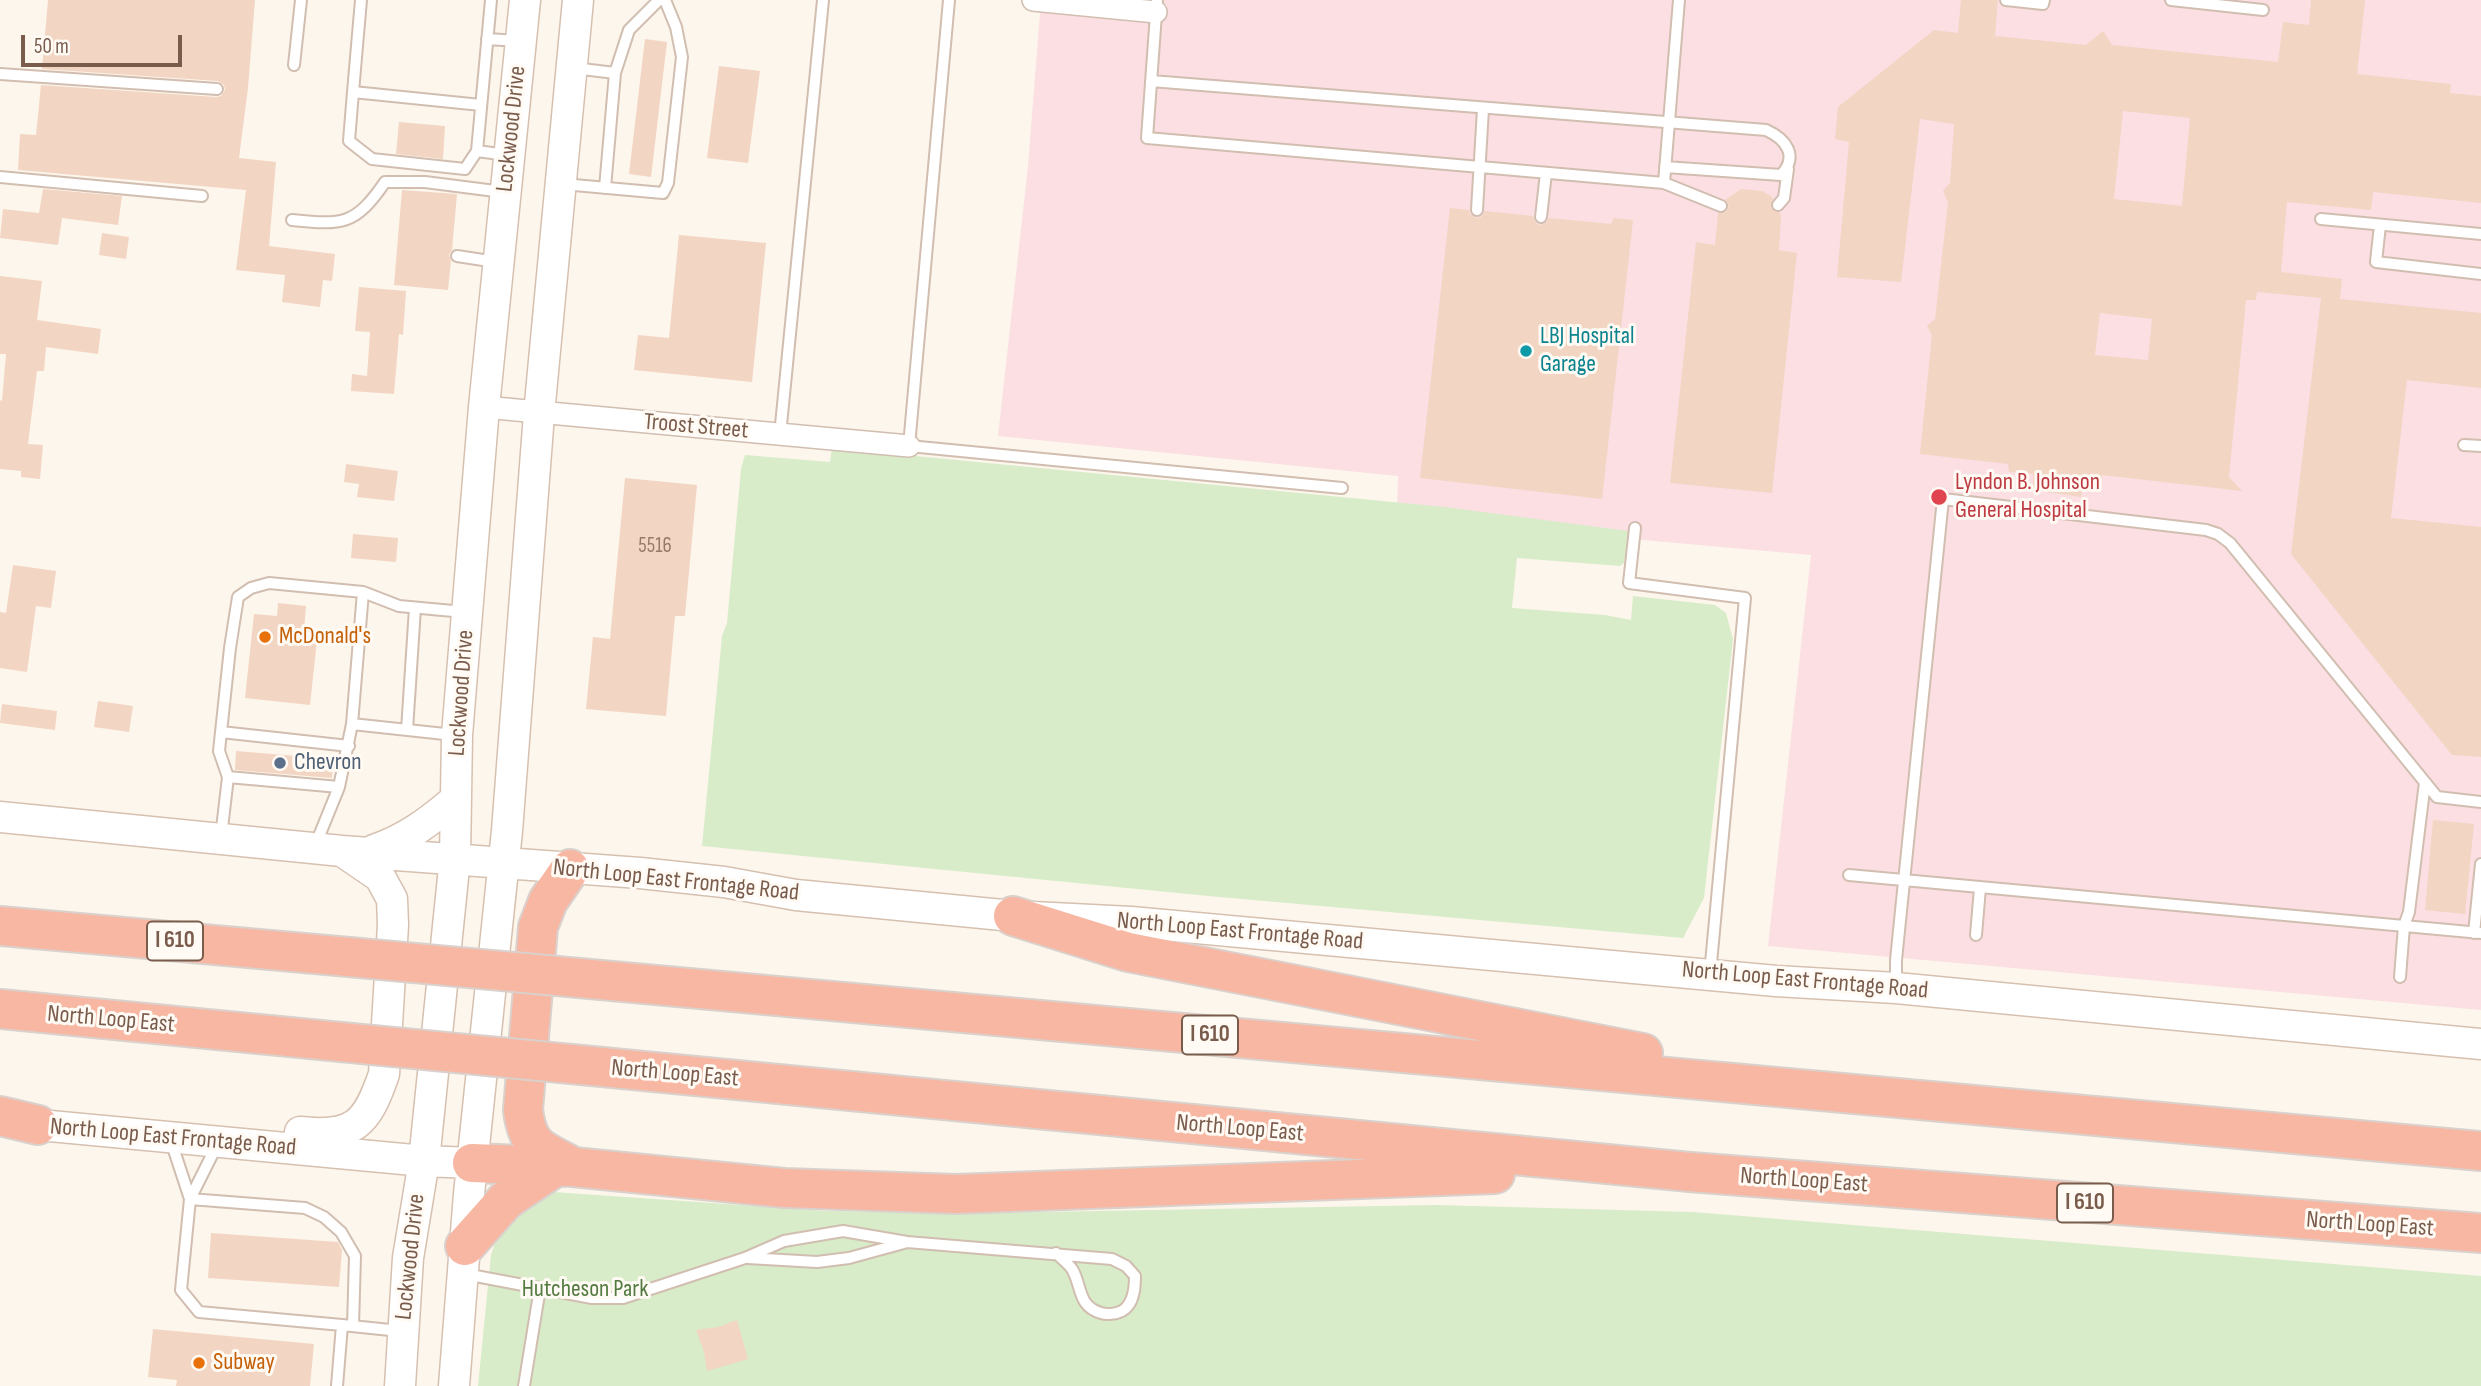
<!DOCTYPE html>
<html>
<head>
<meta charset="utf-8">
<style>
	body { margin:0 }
	#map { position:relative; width:2481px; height:1386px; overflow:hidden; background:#fdf6ec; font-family:"Sofia Sans Condensed",sans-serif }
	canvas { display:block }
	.scale { position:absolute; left:21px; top:35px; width:161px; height:32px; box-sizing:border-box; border:4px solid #7a5c4d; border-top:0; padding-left:9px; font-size:21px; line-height:24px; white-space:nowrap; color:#7a5c4d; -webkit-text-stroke:5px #fffaf3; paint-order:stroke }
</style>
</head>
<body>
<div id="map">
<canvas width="2481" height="1386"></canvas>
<div class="scale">50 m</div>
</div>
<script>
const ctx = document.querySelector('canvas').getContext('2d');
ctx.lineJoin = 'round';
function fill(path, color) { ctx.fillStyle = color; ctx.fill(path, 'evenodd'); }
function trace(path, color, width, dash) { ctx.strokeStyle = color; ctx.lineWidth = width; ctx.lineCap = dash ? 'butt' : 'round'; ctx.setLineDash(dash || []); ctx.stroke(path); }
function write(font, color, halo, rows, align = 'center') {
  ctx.font = font + ' "Sofia Sans Condensed",sans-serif'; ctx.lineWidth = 6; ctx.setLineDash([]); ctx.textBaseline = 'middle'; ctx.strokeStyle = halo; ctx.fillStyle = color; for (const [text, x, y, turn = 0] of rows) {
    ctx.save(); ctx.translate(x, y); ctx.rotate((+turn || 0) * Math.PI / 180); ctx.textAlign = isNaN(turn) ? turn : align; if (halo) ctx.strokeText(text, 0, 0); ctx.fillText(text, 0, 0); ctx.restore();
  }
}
fill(new Path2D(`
	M 1041,0 L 2481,0 L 2481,1010 L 1768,946 L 1811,555 L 1397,518 L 1398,476 L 998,436 L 1028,166 Z`), '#fbdfe3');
fill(new Path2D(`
	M 832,448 L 1445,507 L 1628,531 L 1624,563 L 1620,566 L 1517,558 L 1512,608 L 1605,615 L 1631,620 L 1633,596 L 1715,605 L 1726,613 L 1733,639 L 1704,898 L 1683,938 L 1208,896 L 702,846 L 722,636 L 727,623 L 741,469 L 745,455 L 830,462 Z
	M 539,1191 L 827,1211 L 984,1213 L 1436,1205 L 1693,1212 L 2481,1276 L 2481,1386 L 478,1386 L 491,1255 L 504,1215 Z`), '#d8ecc9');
fill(new Path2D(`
	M 48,0 L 255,0 L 248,88 L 239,158 L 276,162 L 269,246 L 335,254 L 332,281 L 323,280 L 320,307 L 282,302 L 285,275 L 236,270 L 246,190 L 18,170 L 20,134 L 36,135 L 41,85 L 216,97 L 221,96 L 225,90 L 224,85 L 218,81 L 42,69 Z
	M 1961,0 L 1998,0 L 1995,36 L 2086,45 L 2103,31 L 2112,45 L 2278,62 L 2283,22 L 2309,25 L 2311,0 L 2365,0 L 2357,74 L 2451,84 L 2450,93 L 2481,96 L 2481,203 L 2373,192 L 2371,210 L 2287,202 L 2281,272 L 2342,279 L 2340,299 L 2481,313 L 2481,388 L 2407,380 L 2391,518 L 2481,527 L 2481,757 L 2452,755 L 2291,554 L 2321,298 L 2257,292 L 2256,300 L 2246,300 L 2229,477 L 2242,491 L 2102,475 L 2102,483 L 2083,481 L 2081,497 L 2033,490 L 2033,474 L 2009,472 L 2008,464 L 1920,454 L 1932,335 L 1927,326 L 1935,319 L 1948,202 L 1943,191 L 1950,183 L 1954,124 L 1920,119 L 1901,282 L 1837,277 L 1849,142 L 1835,139 L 1838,107 L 1934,30 L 1958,33 ZM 2123,111 L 2190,118 L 2182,206 L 2114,199 ZM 2100,313 L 2152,319 L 2148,360 L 2095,355 Z
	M 645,39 L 667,42 L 651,177 L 629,174 Z
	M 719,66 L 760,71 L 748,163 L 707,158 Z
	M 399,122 L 445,126 L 443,159 L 396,154 Z
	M 43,189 L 122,196 L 118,225 L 62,218 L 58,245 L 0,238 L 3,209 L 39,213 Z
	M 1741,189 L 1762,191 L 1771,196 L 1773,199 L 1771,208 L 1780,213 L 1781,217 L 1779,250 L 1797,253 L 1772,493 L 1670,483 L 1696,242 L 1715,245 L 1718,213 L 1726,212 L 1729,206 L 1725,200 Z
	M 402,190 L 457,194 L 452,250 L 449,255 L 451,261 L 448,290 L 394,285 Z
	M 1450,208 L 1469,210 L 1470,214 L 1476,218 L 1481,217 L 1485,211 L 1533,216 L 1536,223 L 1541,225 L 1547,222 L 1549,218 L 1611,224 L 1614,218 L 1633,220 L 1602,499 L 1420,478 Z
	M 102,233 L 129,237 L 126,259 L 99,255 Z
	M 679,235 L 766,243 L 752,382 L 634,370 L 638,335 L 669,338 Z
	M 0,276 L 42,281 L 37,320 L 101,329 L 98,354 L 46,347 L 44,371 L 37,371 L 28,444 L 43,445 L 40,479 L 21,477 L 21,471 L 0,469 L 0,400 L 2,401 L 6,354 L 0,354 Z
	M 359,287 L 406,291 L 403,335 L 399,334 L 394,394 L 351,391 L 352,374 L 367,376 L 370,332 L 355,331 Z
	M 346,464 L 398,471 L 394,501 L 357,497 L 359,484 L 344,482 Z
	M 625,478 L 697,485 L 685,616 L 675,616 L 666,716 L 586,709 L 593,637 L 610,639 Z
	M 353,534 L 398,538 L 396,562 L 351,558 Z
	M 13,565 L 56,571 L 51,608 L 36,606 L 27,672 L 0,668 L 0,612 L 6,613 Z
	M 278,603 L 306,606 L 304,629 L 318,631 L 310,705 L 245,698 L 254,614 L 277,616 Z
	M 98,701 L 133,706 L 129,732 L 94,727 Z
	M 2,704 L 57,711 L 55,730 L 0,723 Z
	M 236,751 L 333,759 L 332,778 L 235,770 Z
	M 2433,820 L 2474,824 L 2465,914 L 2425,910 Z
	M 211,1233 L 338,1242 L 342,1250 L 339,1287 L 208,1278 Z
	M 737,1320 L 748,1359 L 707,1371 L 704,1352 L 696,1330 L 718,1327 Z
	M 153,1329 L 314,1344 L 310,1386 L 176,1386 L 177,1380 L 148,1377 Z`), '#f3d5c3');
const service = new Path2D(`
	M 361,0 L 353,92 L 481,105
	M 491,0 L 477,151 L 507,155
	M 949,0 L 909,446 L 1342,488
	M 1157,0 L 1147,138 L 1664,183 L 1679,0
	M 2006,0 L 2043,4 L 2044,0
	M 2171,0 L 2263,10
	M 487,39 L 519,41
	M 294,65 L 301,0
	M 574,68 L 615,73 L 605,188
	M 615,73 L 629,30 L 659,0
	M 0,74 L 217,89
	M 1151,81 L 1766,130 C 1786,139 1799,156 1781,175 L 1665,167
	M 353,92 L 349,141 L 372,159 L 465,169 L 477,151
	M 0,177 L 202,196
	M 1664,183 L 1721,206
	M 563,184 L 663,193 L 668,183 L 682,57 L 676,27 L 665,0
	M 1778,205 L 1784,198 L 1788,169
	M 1477,210 L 1483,109
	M 1541,217 L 1546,173
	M 2321,219 L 2481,234
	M 292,220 C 342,225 355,226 385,182 L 425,182 L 503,192
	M 2380,225 L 2376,262 L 2481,274
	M 457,256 L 496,262
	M 780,435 L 823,0
	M 2464,445 L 2481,446
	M 1635,528 L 1629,583 L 1745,598 L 1710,974
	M 352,724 L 363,592
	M 407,730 L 415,608
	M 221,732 L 349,746
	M 228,777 L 219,751 L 230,648 L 238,597 L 251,588 L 269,583 L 363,592 L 399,606 L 464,612
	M 221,837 L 228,777 L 339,787
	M 315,846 L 339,787 L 352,724 L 454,735
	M 1849,875 L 2481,933
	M 2474,933 L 2481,864
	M 1976,935 L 1980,888
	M 2400,977 L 2404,926 L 2409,912 L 2425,782
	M 1896,985 L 1896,960 L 1943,499 L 2206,530 L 2218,534 L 2230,543 L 2437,797 L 2481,802
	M 171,1141 L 190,1199
	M 218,1143 L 190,1199 L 181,1290 L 199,1312 L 342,1325
	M 190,1199 L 305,1208 L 324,1217 L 341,1232 L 355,1256 L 353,1326
	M 748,1258 L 817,1262 L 849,1258 L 904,1243
	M 465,1274 L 592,1298 L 623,1298 L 745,1258 L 784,1241 L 843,1231 L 907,1242 L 1112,1259 L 1126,1266 L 1135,1276 C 1135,1288 1134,1304 1122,1311 C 1116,1314 1107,1315 1101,1313 C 1077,1306 1082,1285 1072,1269 C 1068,1263 1061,1258 1056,1253
	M 337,1386 L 342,1325 L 400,1331
	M 524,1386 L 540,1288`);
const minor = new Path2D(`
	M 1033,0 L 1156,12
	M 484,407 L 909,446`);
const secondary = new Path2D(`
	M 0,817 L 342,851 L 640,873 L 724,882 L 796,895 L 1013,916 L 1131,922 L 1776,981 L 1896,988 L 2481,1044
	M 374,850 C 407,839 430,821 456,799
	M 18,1123 L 424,1161 L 472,1163
	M 300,1132 C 354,1138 367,1124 384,1074 L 393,925 L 392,899 L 380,877 L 342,851
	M 400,1386 L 408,1258 L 424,1161 L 455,858 L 457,735 L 484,407 L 525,0
	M 454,1386 L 469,1194 L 507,831 L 539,414 L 578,0`);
const motorway = new Path2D(`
	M 570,869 L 548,901 L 538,927 L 523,1110 C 528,1149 541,1149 572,1166
	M 1013,916 L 1128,952 L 1643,1053
	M 0,926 L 349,957
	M 579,978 L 2481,1151
	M 0,1009 L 341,1042
	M 571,1064 L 1690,1172 L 2481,1233
	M 0,1116 L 38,1125
	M 472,1163 L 573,1167 L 784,1188 L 956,1194 L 1495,1174
	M 465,1246 L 506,1200 L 555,1167`);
trace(service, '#d1beb0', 14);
trace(minor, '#d1beb0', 24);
trace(secondary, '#d6c0b0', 33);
trace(motorway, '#dad1cd', 42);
trace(service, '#fff', 10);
trace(minor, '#fff', 21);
trace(secondary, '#fff', 30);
trace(motorway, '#f7b7a3', 38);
const motorwayBridge = new Path2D(`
	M 349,957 L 579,978
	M 341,1042 L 571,1064`);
trace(motorwayBridge, '#dad1cd', 42, []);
trace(motorwayBridge, '#f7b7a3', 38);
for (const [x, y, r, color] of [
	[1526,351,7,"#0f9aa8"],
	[1939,497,9,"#e0444e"],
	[265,637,7,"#e8710a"],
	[280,763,7,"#5c6f8a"],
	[199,1363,7,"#e8710a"]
]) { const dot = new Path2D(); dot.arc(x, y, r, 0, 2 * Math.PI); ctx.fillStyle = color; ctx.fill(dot); trace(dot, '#fffaf3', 2.5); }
write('21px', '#987a6a', null, [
	["5516",655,547]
]);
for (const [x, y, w] of [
	[175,941,56],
	[1210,1035,56],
	[2085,1203,56]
]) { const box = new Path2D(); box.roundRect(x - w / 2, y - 19.5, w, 39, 5); ctx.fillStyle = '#fffaf3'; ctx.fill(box); trace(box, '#7a5c4d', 2); }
write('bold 23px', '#7a5c4d', null, [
	["I 610",175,941],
	["I 610",1210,1035],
	["I 610",2085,1203]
]);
write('24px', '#7a5c4d', '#fffaf3', [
	["Lockwood Drive",512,129,-84],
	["Troost Street",696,427,5],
	["Lockwood Drive",462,693,-86],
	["North Loop East Frontage Road",676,881,6],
	["North Loop East Frontage Road",1240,932,5],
	["North Loop East Frontage Road",1805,981,5],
	["North Loop East",111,1020,5],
	["North Loop East",675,1074,5],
	["North Loop East",1240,1129,5],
	["North Loop East Frontage Road",173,1138,5],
	["North Loop East",1804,1181,4],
	["North Loop East",2370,1225,4],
	["Lockwood Drive",411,1257,-84]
]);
write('24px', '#0d838f', '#fffaf3', [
	["LBJ Hospital",1540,337],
	["Garage",1540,365]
], 'left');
write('24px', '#be3a42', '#fffaf3', [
	["Lyndon B. Johnson",1955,483],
	["General Hospital",1955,511]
], 'left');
write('24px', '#c56008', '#fffaf3', [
	["McDonald's",279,637],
	["Subway",213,1363]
], 'left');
write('24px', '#4e5e75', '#fffaf3', [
	["Chevron",294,763]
], 'left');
write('24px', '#537a41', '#fffaf3', [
	["Hutcheson Park",585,1290]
]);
</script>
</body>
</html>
